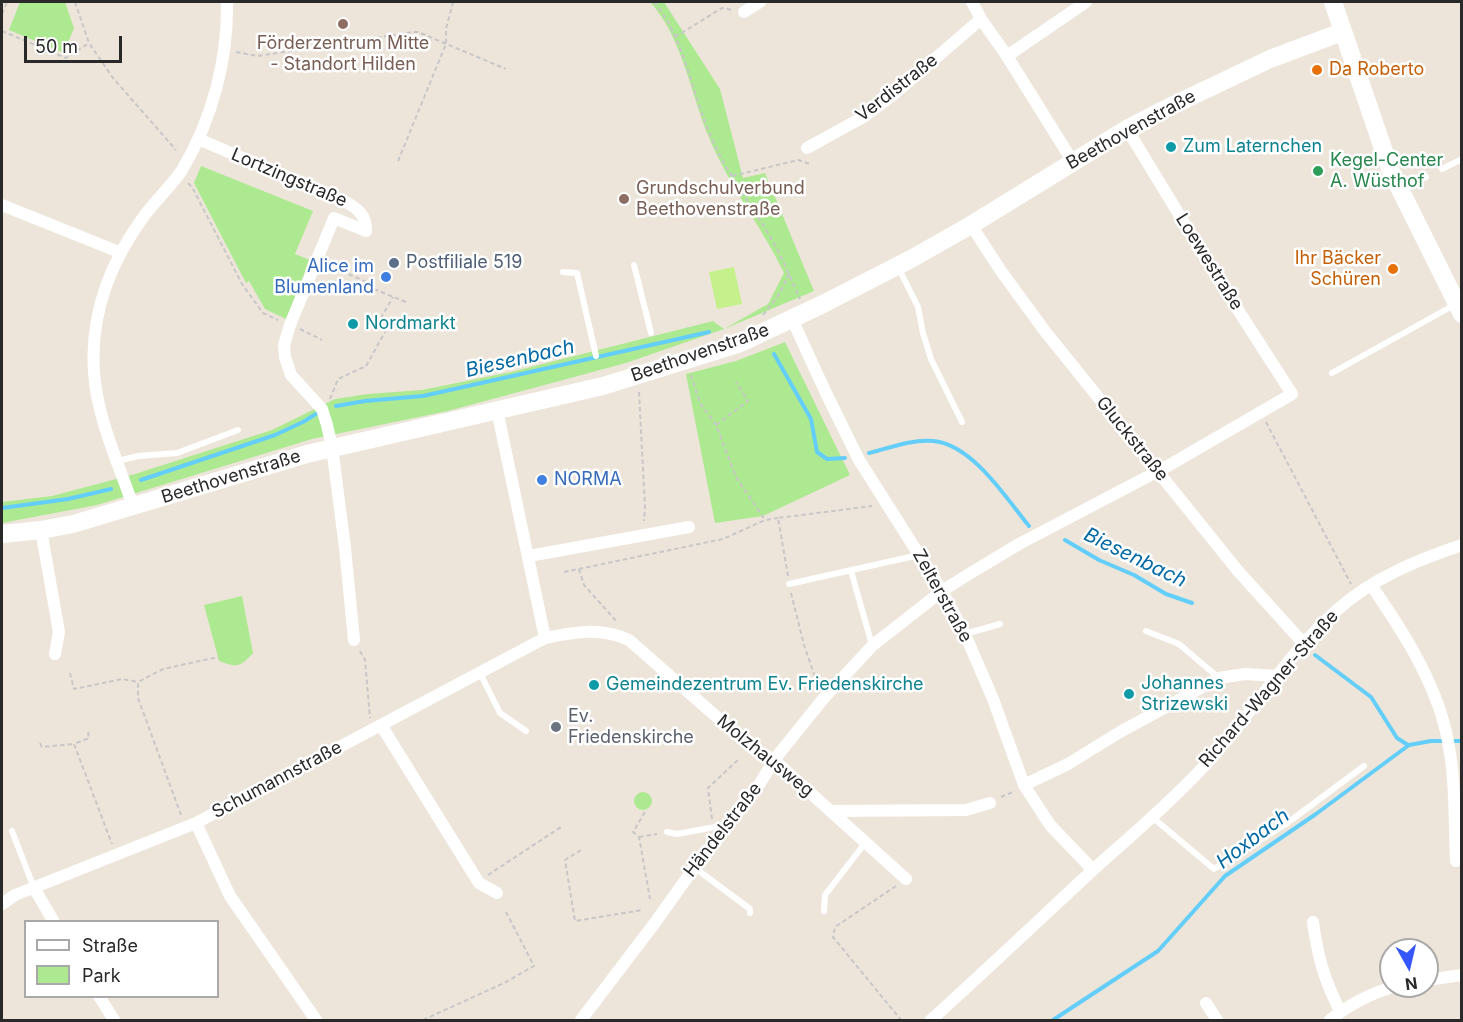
<!DOCTYPE html>
<html>
<head>
<meta charset="utf-8">
<style>
	body { margin:0 }
	#map { position:relative; width:1463px; height:1022px; overflow:hidden; background:#ede5da; font-family:Inter,sans-serif }
	canvas { display:block }
	.frame { position:absolute; inset:0; border:3px solid #292929; pointer-events:none }
	.legend { position:absolute; left:24px; top:920px; width:195px; height:78px; box-sizing:border-box; background:#fff; border:2px solid #a9a9a9; margin:0; padding:8px 10px; list-style:none; font-size:18px; color:#292929 }
	.legend li { display:flex; align-items:center; gap:12px; height:30px }
	.legend b { width:30px; border:2px solid #a9a9a9 }
	.north { position:absolute; left:1379px; top:938px; width:60px; height:60px; box-sizing:border-box; background:#fff; border:2px solid #a9a9a9; border-radius:50%; rotate:172deg; font-size:16px; font-weight:700; line-height:24px; text-align:center; color:#292929 }
	.north::after { content:''; display:block; margin:auto; width:21px; height:27px; background:#3556ff; clip-path:polygon(50% 0,100% 100%,50% 72%,0 100%) }
	.scale { position:absolute; left:24px; top:36px; width:98px; height:27px; box-sizing:border-box; border:3px solid #292929; border-top:0; padding-left:8px; font-size:18px; line-height:21px; white-space:nowrap; color:#292929; -webkit-text-stroke:4px #fff; paint-order:stroke }
</style>
</head>
<body>
<div id="map">
<canvas width="1463" height="1022"></canvas>
<div class="frame"></div>
<ul class="legend">
<li><b style="height:8px;background:#fff"></b>Straße</li>
<li><b style="height:16px;background:#ade991"></b>Park</li>
</ul>
<div class="north">N</div>
<div class="scale">50 m</div>
</div>
<script>
const ctx = document.querySelector('canvas').getContext('2d');
ctx.lineJoin = 'round';
function fill(path, color) { ctx.fillStyle = color; ctx.fill(path, 'evenodd'); }
function trace(path, color, width, dash) { ctx.strokeStyle = color; ctx.lineWidth = width; ctx.lineCap = dash ? 'butt' : 'round'; ctx.setLineDash(dash || []); ctx.stroke(path); }
function write(font, color, halo, rows, align = 'center') {
  ctx.font = font + ' Inter,sans-serif'; ctx.lineWidth = 5; ctx.setLineDash([]); ctx.textBaseline = 'middle'; ctx.strokeStyle = halo; ctx.fillStyle = color; for (const [text, x, y, turn = 0] of rows) {
    ctx.save(); ctx.translate(x, y); ctx.rotate((+turn || 0) * Math.PI / 180); ctx.textAlign = isNaN(turn) ? turn : align; if (halo) ctx.strokeText(text, 0, 0); ctx.fillText(text, 0, 0); ctx.restore();
  }
}
fill(new Path2D(`
	M 20,2 L 65,2 L 74,28 L 64,53 L 9,30 Z
	M 650,2 L 664,2 L 720,89 L 743,178 L 765,173 L 814,291 L 724,329 L 626,363 L 448,411 L 312,439 L 97,505 L 2,523 L 2,502 L 52,496 L 135,474 L 272,430 L 335,399 L 368,394 L 422,390 L 511,372 L 713,321 L 724,329 L 768,304 L 784,273 C 762,227 730,187 710,140 C 691,96 683,38 650,2 Z
	M 201,166 L 313,211 L 295,254 L 310,260 L 286,319 L 265,309 L 249,281 L 246,283 L 194,183 Z
	M 785,342 L 850,475 L 763,516 L 715,523 L 686,374 L 736,361 Z
	M 242,596 L 253,653 C 240,667 238,668 219,661 L 204,605 Z
	M634 801a9 9 0 1 1 18 0a9 9 0 1 1-18 0Z`), '#ade991');
fill(new Path2D(`
	M 734,267 L 742,304 L 717,309 L 709,272 Z`), '#c4f18b');
trace(new Path2D(`
	M 774,354 L 811,419 L 817,452 L 827,459 L 845,458
	M 336,406 L 365,401 L 423,396 L 709,332
	M 869,453 C 889,448 912,439 933,441 C 972,444 1006,498 1029,526
	M 141,480 L 275,435 L 303,422 L 316,414
	M 2,508 L 68,499 L 111,489
	M 1065,540 L 1099,560 L 1134,575 L 1166,594 L 1192,603
	M 1315,655 L 1371,697 L 1397,738 L 1408,745
	M 1053,1020 L 1158,951 L 1225,876 L 1316,814 L 1409,745 L 1431,741 L 1462,741`), '#63cef9', 4);
trace(new Path2D(`
	M 75,2 L 89,43 L 113,78 L 176,150
	M 654,2 C 685,38 692,96 712,139 C 727,173 749,202 768,233 C 781,254 790,277 800,299
	M 2,14 L 7,2
	M 2,31 L 66,58 L 89,43
	M 675,37 L 722,8 L 733,10
	M 236,52 L 258,56 L 413,32 L 418,32 L 506,69
	M 398,161 L 446,44 L 446,29 L 453,2
	M 732,176 L 798,160 L 810,164
	M 188,183 L 192,187 L 242,284 L 263,313 L 278,320
	M 328,265 L 369,283 L 374,289 L 406,302
	M 763,315 L 780,293 L 789,274
	M 300,329 L 322,340
	M 691,375 L 700,403 L 716,425 L 736,477 L 765,520
	M 639,392 L 645,507 L 644,521
	M 330,399 L 338,379 L 366,366 L 385,332 L 382,316 L 393,297
	M 1266,422 L 1351,584
	M 716,425 L 748,401 L 736,382
	M 579,569 L 584,585 L 617,622
	M 564,572 L 723,539 L 765,520 L 778,518
	M 788,576 L 778,518 L 872,506
	M 791,593 L 804,645 L 818,686
	M 360,651 L 365,660 L 370,718
	M 70,673 L 74,689 L 122,679 L 138,682
	M 88,732 L 89,738 L 74,744 L 112,844
	M 40,743 L 42,747 L 74,744
	M 1001,797 L 1015,791
	M 645,812 L 633,832 L 639,837 L 650,899
	M 181,815 L 138,698 L 138,682 L 163,669 L 218,657
	M 712,819 L 708,788 L 740,758
	M 639,837 L 657,834
	M 581,850 L 565,860 L 575,921 L 642,910
	M 488,875 L 561,827
	M 896,886 L 835,927 L 833,937 L 901,1020
	M 423,1020 L 504,983 L 534,966 L 505,910`), '#c7c7c7', 2, [4.5, 3]);
trace(new Path2D(`
	M 1442,169 L 1462,159
	M 1401,190 L 1426,177
	M 634,265 L 651,333
	M 899,269 L 918,307 L 923,333 L 931,359 L 962,422
	M 563,272 L 577,273 L 596,356
	M 1332,373 L 1456,304
	M 118,461 L 138,456 L 177,453 L 238,430
	M 851,571 L 872,645
	M 789,584 L 919,555
	M 1146,631 L 1179,644 L 1219,678
	M 965,634 L 1000,624
	M 480,673 L 500,713 L 526,731
	M 1152,817 L 1214,869 L 1286,824 L 1364,766
	M 12,831 L 34,888
	M 667,832 L 677,834 L 726,825
	M 695,868 L 750,909 L 750,913
	M 824,911 L 825,895 L 865,843`), '#fff', 6);
trace(new Path2D(`
	M 972,2 L 981,19 L 1007,56 L 1073,162
	M 744,12 L 760,2
	M 1007,56 L 1086,2
	M 198,139 L 342,200 C 356,207 367,215 366,231 L 334,218 L 290,325 L 284,345 L 285,357 L 291,375 L 322,409 L 327,425 L 332,447 L 345,548 L 354,640
	M 807,148 L 865,116 L 893,95 L 981,19
	M 2,205 L 119,252
	M 971,225 L 1001,271 L 1044,330 L 1238,571 L 1305,645
	M 792,319 L 826,393 L 859,460 L 942,591 L 965,634 L 993,699 L 1024,785 L 1050,825 L 1093,870
	M 497,410 L 545,638
	M 133,506 C 118,462 97,418 94,372 C 90,314 111,261 144,216 C 155,201 173,184 182,170 C 212,120 228,60 227,2
	M 41,530 L 59,632 L 55,654
	M 529,556 L 689,527
	M 1371,585 C 1402,630 1434,679 1446,732 C 1456,774 1454,819 1456,861
	M 381,725 L 479,883 L 497,893
	M 1024,785 L 1068,764 L 1120,732 L 1219,678 L 1245,674 L 1279,676
	M 830,811 L 966,810 L 990,803
	M 196,823 L 230,896 L 316,1020
	M 34,888 L 54,922
	M 2,904 L 15,895 L 196,823 L 545,638 C 575,632 600,627 629,640 L 751,747 L 774,760 L 906,879
	M 1313,922 C 1318,958 1324,979 1340,1011
	M 1427,980 L 1462,975
	M 99,996 L 114,1020
	M 1206,1003 L 1217,1020
	M 581,1020 L 654,924 L 694,868 L 759,785 L 774,760 L 823,699 L 873,645 L 942,591 L 969,574 L 1019,544 L 1166,467 L 1292,394 L 1222,285 L 1127,129
	M 931,1020 C 986,970 1040,919 1095,868 C 1133,834 1173,800 1208,762 C 1252,714 1288,653 1337,610 C 1373,578 1417,560 1462,545
	M 1330,1020 C 1348,1005 1373,992 1397,986`), '#fff', 12);
trace(new Path2D(`
	M 1333,2 L 1390,169 L 1462,314
	M 2,534 L 41,530 L 73,524 L 307,454 L 603,386 L 738,344 L 821,305 L 911,259 L 971,225 L 1127,129 L 1163,110 L 1270,59 L 1342,32`), '#fff', 18);
for (const [x, y, r, color] of [
	[343,24,6,"#8d6e63"],
	[1317,70,6,"#e8710a"],
	[1171,147,6,"#0f9aa8"],
	[1318,171,6,"#2e9e5b"],
	[624,199,6,"#8d6e63"],
	[394,263,6,"#5c6f8a"],
	[1393,269,6,"#e8710a"],
	[386,277,6,"#3f7fe0"],
	[353,324,6,"#0f9aa8"],
	[542,480,6,"#3f7fe0"],
	[594,685,6,"#0f9aa8"],
	[1129,694,6,"#0f9aa8"],
	[556,727,6,"#6b7280"]
]) { const dot = new Path2D(); dot.arc(x, y, r, 0, 2 * Math.PI); ctx.fillStyle = color; ctx.fill(dot); trace(dot, '#fff', 2); }
write('18px', '#785e54', '#fff', [
	["Förderzentrum Mitte",343,44],
	["- Standort Hilden",343,65],
	["Grundschulverbund",636,189,"left"],
	["Beethovenstraße",636,210,"left"]
]);
write('18px', '#c56008', '#fff', [
	["Da Roberto",1329,70],
	["Ihr Bäcker",1381,259,"right"],
	["Schüren",1381,280,"right"]
], 'left');
write('18px', '#292929', '#fff', [
	["Verdistraße",897,88,-38],
	["Beethovenstraße",1131,130,-29],
	["Lortzingstraße",289,178,23],
	["Loewestraße",1209,262,58],
	["Beethovenstraße",700,353,-19],
	["Gluckstraße",1132,439,51],
	["Beethovenstraße",231,477,-17],
	["Zelterstraße",942,596,61],
	["Richard-Wagner-Straße",1269,689,-49],
	["Molzhausweg",765,756,39],
	["Schumannstraße",277,780,-28],
	["Händelstraße",723,830,-52]
]);
write('18px', '#0d838f', '#fff', [
	["Zum Laternchen",1183,147],
	["Nordmarkt",365,324],
	["Johannes",1141,684],
	["Strizewski",1141,705],
	["Gemeindezentrum Ev. Friedenskirche",606,685]
], 'left');
write('18px', '#27864d', '#fff', [
	["Kegel-Center",1330,161],
	["A. Wüsthof",1330,182]
], 'left');
write('18px', '#4e5e75', '#fff', [
	["Postfiliale 519",406,263]
], 'left');
write('18px', '#366cbe', '#fff', [
	["Alice im",374,267],
	["Blumenland",374,288],
	["NORMA",554,480,"left"]
], 'right');
write('18px', '#5b616d', '#fff', [
	["Ev.",568,717],
	["Friedenskirche",568,738]
], 'left');
write('italic 20px', '#0169a5', '#fff', [
	["Biesenbach",520,359,-13],
	["Biesenbach",1135,558,26],
	["Hoxbach",1253,839,-37]
]);
</script>
</body>
</html>
